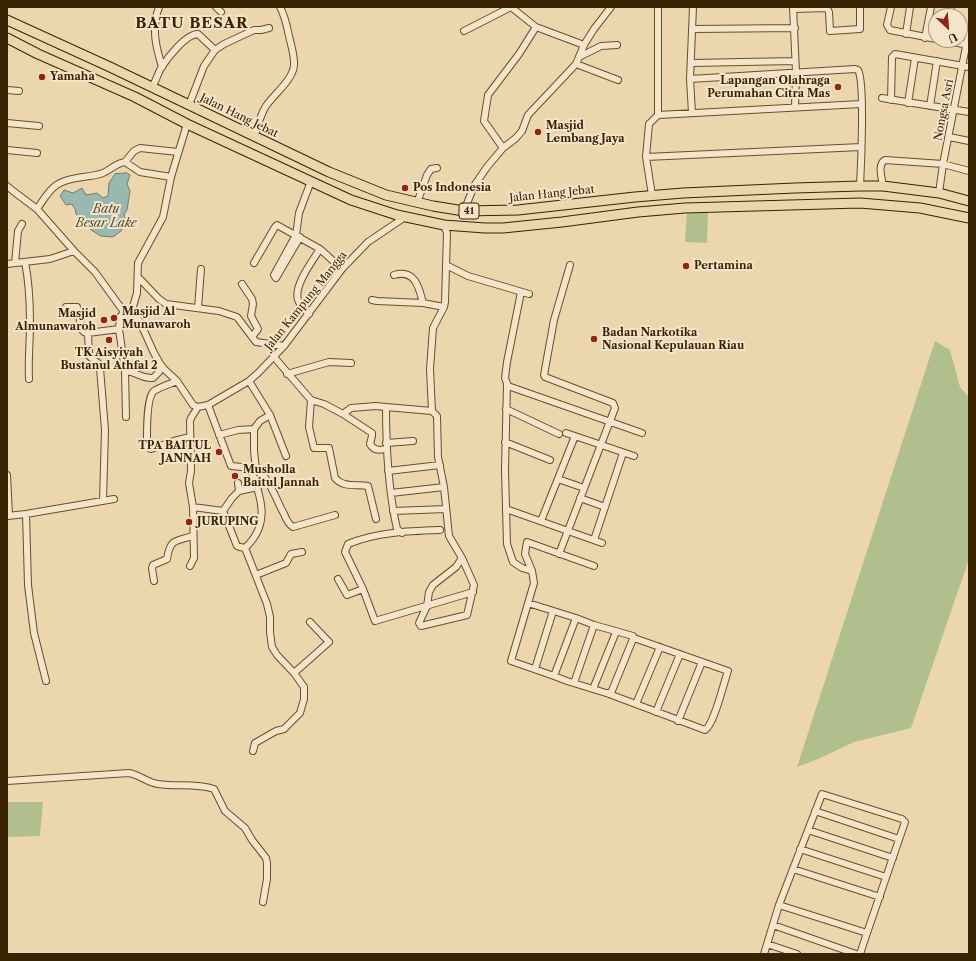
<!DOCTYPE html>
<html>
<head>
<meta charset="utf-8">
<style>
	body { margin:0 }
	#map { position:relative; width:976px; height:961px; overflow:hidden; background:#ecd6ae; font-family:"Libre Caslon Text",serif }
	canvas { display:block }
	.frame { position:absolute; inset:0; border:8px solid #392201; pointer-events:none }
	.north { position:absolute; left:928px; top:8px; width:40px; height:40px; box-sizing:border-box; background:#f3e4ca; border:1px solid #a9967a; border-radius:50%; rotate:154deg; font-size:11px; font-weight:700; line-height:16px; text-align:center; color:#392201 }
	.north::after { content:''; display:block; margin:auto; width:14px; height:18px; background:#8f2418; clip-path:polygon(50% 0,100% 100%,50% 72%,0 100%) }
</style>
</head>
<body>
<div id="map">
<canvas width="976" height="961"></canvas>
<div class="frame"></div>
<div class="north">U</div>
</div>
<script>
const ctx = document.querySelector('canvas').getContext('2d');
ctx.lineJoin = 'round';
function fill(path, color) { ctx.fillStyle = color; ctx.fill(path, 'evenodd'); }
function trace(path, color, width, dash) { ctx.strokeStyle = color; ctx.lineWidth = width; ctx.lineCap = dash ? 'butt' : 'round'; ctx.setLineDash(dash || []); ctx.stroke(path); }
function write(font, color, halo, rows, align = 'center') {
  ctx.font = font + ' "Libre Caslon Text",serif'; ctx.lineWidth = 4; ctx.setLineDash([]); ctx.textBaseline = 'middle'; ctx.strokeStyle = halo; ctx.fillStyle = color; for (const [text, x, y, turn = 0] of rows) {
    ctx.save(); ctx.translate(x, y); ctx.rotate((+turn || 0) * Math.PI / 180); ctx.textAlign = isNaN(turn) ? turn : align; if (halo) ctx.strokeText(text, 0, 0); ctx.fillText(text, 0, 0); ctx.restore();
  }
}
fill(new Path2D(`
	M 687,211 L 708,212 L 707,243 L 685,242 Z
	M 935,341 L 950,350 L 960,387 L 969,397 L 969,559 L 911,728 L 854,742 L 818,759 L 797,767 Z
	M 7,802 L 43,802 L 40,836 L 7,837 Z`), '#b1bf8f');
const water = new Path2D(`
	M 127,173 L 130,175 L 127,184 L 130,191 L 127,210 L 124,214 L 126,220 L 121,231 L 113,237 L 101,236 L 91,230 L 88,225 L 81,221 L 75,212 L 76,211 L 72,204 L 66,205 L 60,196 L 64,190 L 73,193 L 82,188 L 86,195 L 97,193 L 103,198 L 108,196 L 109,183 L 115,174 Z`);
fill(water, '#99b8b0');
trace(water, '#737c6a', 1);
const minor = new Path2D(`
	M 159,7 C 151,28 156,47 162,67
	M 216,7 L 221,12
	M 511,7 L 536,27 L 584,45
	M 658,7 L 658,115
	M 793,7 L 796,72 L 795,107
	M 891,7 L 887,25 L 890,30 L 936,39
	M 794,9 L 827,8 L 829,12 L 830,31 L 860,29 L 860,7
	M 949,16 L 951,7
	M 693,29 L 795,28
	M 464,31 L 511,7
	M 906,34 L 910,7
	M 925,38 L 931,7
	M 941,40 L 969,45
	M 579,57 L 601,46 L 617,45
	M 692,63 L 795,61
	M 576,64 L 618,80
	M 690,79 L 855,69 L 858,70 C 865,81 861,168 860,186
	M 152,88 C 155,82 158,74 161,68 C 168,57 186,34 198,34 L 215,50
	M 7,90 L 19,91
	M 882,98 L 969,112
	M 891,100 L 892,57 L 895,54 L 969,67
	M 908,103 L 915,58
	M 189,105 L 204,66 L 215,50 L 224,44 L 254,30 L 261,30 L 269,28
	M 930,106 L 937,61
	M 692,113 L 690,79 L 693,7
	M 658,115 L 861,104
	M 7,123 L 39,126
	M 254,137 C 258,127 260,115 266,106 C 274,94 292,81 294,66 C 295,57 291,45 289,36 C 287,26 285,16 280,7
	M 949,137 L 969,141
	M 503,148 L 484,121 L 488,95 L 519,54 L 536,27
	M 7,150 L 37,153
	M 646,157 L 861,147
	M 125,162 L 134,151 L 140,148 L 178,152
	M 7,186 L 13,191 L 37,209 L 74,251 L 95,272 L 124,312 L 132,310 L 137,293 L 138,263 L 163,217 L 171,177 L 187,124
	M 883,186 C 882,178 877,165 885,160 L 943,164 L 969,171
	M 939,193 L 943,164 L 969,31
	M 652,195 L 646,157 L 649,124 L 658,115
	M 417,203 L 427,175 L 431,169 L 437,168
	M 37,209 C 42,202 47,193 54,187 C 66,177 85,178 100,174 C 109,172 115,163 125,162 L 140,172 L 171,177
	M 464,211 L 474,186 L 487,167 L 503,148 L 516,138 L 522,131 L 528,115 L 576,64 L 584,45 L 594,29 L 611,7
	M 300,237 L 276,278 L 274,275 L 296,235 L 299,213 L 311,181
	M 25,262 C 29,282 30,303 30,323 C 30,342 28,360 29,379
	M 15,263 L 18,231 L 22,224
	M 254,263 L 275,227 L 277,225 L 320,249 L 342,269
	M 7,264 L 50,259 L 74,251
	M 446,265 L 468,276 L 529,294
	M 394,275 C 415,269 419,287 423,303
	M 138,277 L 159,299 L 166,304 L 219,311 L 237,317 L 256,342 L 284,346
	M 242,284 L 252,299 L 253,304 L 251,316 L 258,329 L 252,337
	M 521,292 L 507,362 L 505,378 L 508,386 L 642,433
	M 372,300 L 377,301 L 423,303 L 444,307
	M 66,307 L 77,307 L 82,330 L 84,332 L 88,333
	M 198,308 L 201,269
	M 132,310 L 140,322 L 154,353 L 159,362 L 164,369 L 177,381 L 193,405 L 198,407 L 208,405
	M 309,314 C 306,310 301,307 299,302 C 291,289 313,260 320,249
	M 119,329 L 125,371 L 126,417
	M 274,357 L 311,400 L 324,404 L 343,414 L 351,408 L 376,406 L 386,407
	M 125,371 C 138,372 141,379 153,378 L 159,372 L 159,362
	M 287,374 L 329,362 L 351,363
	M 177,381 C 170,384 160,387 154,391 C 146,397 147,436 147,446 L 151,449 L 174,441 L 190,437
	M 507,384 L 505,470 L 507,544 L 513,562 L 522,568 L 532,571
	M 311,400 L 309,427 L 314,448 L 329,448 L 335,478 C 343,488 357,484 368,486 L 376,519
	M 506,409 L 559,434
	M 432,411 L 430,369 L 433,328 L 444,307 L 445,302 L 447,233 L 444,225
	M 343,414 L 372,433 L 372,436 L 370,444 C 374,451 379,450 386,449
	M 270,415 L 286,456
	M 254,429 L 254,451 L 256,469 L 254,470
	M 566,433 L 634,456
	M 219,435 L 238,430 L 254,429 L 260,421 L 270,415 L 249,381
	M 505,442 L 550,460
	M 386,443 L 413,441
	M 256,469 C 271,480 275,498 284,514 C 286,519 288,524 293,527 L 335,515
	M 388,471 L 440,465
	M 7,475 L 9,516
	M 558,479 L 584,488
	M 238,483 L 239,491 L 258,487
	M 391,493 L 444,487
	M 580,498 L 605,507
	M 103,501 L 105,430 L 100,368 L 98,363 L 89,356 L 88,333 L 119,329 L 120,317 L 124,312
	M 193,507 L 223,511 L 232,498 L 239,491
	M 506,509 L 602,543
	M 223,511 L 237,546 L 240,547 L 245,548
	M 393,511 L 446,509
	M 26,514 L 28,585 L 34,633 L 46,681
	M 7,516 L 26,514 L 114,499
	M 541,521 L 575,436
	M 440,530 C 409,531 376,532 348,544 L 345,552 L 363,589 L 375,621 L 473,592
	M 402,533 L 397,529 C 388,489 386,448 386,407 L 432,411 L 437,416 L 438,457 L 444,487 L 449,536 L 462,558 L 474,585 L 467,615 L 421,626 L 419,623 L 427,606 L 429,592 L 433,585 L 456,567 L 462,558
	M 594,540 L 623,453
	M 559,554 L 615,408 L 613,403 L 545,377 L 544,375 L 554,320 L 570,265
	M 190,566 L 194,558 L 193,507 L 189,483 L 191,471 L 190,421 L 191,418 L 198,407
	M 256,575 L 286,563 L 291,554 L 302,552
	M 338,579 L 347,595 L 363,589
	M 154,581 L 152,568 L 153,565 L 167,559 C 170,539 175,541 193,536
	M 528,603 L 576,618 L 554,676 L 567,681 L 606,693 L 611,693 L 633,639 L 633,636 L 594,625 L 576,618
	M 535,669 L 553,611
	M 294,673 L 329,642 L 310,622
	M 554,676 L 511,661 L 534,583 L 532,571 L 525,554 L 527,542 L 594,566
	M 574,683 L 594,625
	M 593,689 L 616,632
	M 609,694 L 705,730 C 714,725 724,682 728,671 L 634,638
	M 636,704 L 660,647
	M 656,712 L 680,654
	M 678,721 L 702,662
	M 253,751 L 255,743 L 276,731 L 284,729 L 300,713 L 304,699 L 304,687 L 294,673 L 277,655 L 272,647 L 270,632 L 270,617 L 267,604 L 245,548 C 270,525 262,500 252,472 L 242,467 L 231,466 L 208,405 L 249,381 L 258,373 L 284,346 L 342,269 L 368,242 L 405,217
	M 7,781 L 129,773 C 140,775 148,783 158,784 C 177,787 196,783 214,789 L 225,811 L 245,828 L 252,840 L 266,858 L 267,863 L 267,879 L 263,902
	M 815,811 L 899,839
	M 808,830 L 893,858
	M 800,849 L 886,877
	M 793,869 L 880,897
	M 779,905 L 867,933 L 860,954
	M 773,925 L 856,954
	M 767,944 L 797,954
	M 764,954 L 779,905 L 822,794 L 902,819 L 905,822 L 867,933`);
const highway = new Path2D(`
	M 7,20 L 110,67 L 329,172 L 386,195 L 433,206 L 464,211 L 518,210 L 635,197 L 683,193 L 795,188 L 860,186 L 883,186 L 939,193 L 969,201
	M 7,38 L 38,54 L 135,97 L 187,124 L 351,200 L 397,215 L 444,225 L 485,228 L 503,228 L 562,222 L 638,212 L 685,208 L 860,203 L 920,208 L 969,218`);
trace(minor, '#664f2c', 8);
trace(highway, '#392201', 11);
trace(minor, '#f3e4ca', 6);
trace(highway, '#ecd6ae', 9);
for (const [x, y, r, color] of [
	[42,77,4,"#8f2418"],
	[838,87,4,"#8f2418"],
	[538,132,4,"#8f2418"],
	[405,188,4,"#8f2418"],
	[686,266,4,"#8f2418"],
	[114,318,4,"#8f2418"],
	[104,320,4,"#8f2418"],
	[594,339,4,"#8f2418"],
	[109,340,4,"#8f2418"],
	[219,452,4,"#8f2418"],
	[235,476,4,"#8f2418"],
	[189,522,4,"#8f2418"]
]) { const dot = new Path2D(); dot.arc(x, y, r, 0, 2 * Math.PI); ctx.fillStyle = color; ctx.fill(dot); trace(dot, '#f3e4ca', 1.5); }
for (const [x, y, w] of [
	[469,211,20]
]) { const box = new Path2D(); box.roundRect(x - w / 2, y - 8, w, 16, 3); ctx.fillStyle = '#f3e4ca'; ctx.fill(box); trace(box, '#392201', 1); }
write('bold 10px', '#392201', null, [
	["41",469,211]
]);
write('bold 11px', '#392201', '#f3e4ca', [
	["Yamaha",50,77],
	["Lapangan Olahraga",830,81,"right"],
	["Perumahan Citra Mas",830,94,"right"],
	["Masjid",546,126],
	["Lembang Jaya",546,139],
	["Pos Indonesia",413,188],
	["Pertamina",694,266],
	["Masjid Al",122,312],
	["Munawaroh",122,325],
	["Masjid",96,314,"right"],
	["Almunawaroh",96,327,"right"],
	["Badan Narkotika",602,333],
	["Nasional Kepulauan Riau",602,346],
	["TK Aisyiyah",109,353,"center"],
	["Bustanul Athfal 2",109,366,"center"],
	["TPA BAITUL",211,446,"right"],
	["JANNAH",211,459,"right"],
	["Musholla",243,470],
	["Baitul Jannah",243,483],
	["JURUPING",197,522]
], 'left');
write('11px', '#392201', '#f3e4ca', [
	["Nongsa Asri",944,110,-79],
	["Jalan Hang Jebat",239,116,26],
	["Jalan Hang Jebat",552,194,-6],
	["Jalan Kampung Mangga",306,301,-51]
]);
write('italic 12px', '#564f36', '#f3e4ca', [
	["Batu",106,210],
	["Besar Lake",106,224]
]);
ctx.letterSpacing = '1px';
write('bold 15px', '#392201', '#f3e4ca', [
	["BATU BESAR",192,24]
]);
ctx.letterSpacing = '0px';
</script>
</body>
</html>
